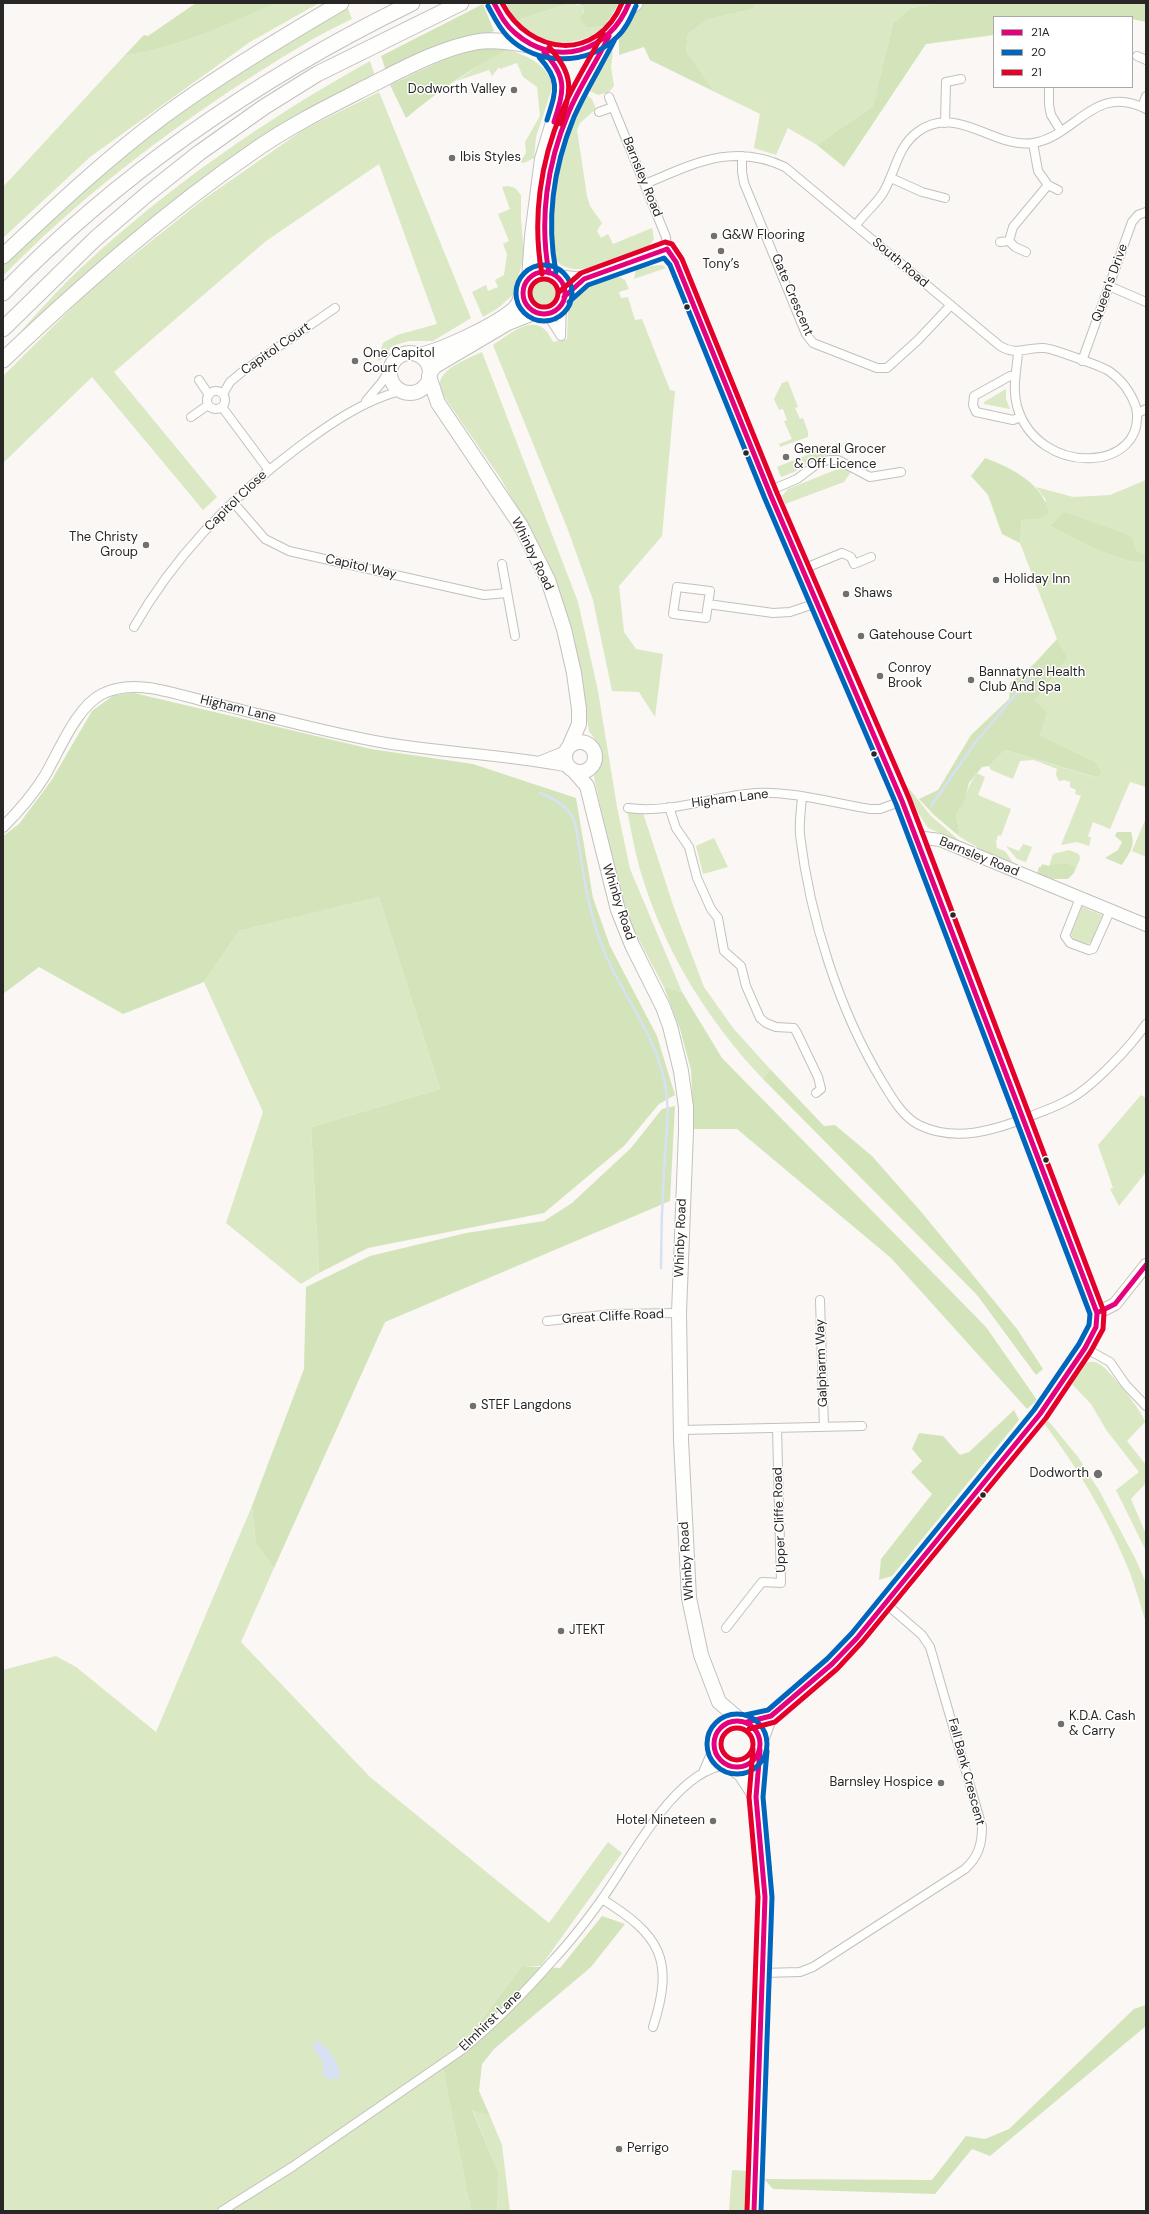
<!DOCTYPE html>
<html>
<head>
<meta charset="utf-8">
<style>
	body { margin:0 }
	#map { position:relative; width:1149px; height:2214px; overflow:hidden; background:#faf7f4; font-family:"DM Sans",sans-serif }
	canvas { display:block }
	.frame { position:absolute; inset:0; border:4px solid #292725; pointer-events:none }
	.legend { position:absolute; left:993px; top:16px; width:140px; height:72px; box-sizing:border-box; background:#fff; border:1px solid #a9a9a8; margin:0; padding:5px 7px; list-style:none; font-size:12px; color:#292725 }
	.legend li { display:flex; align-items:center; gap:8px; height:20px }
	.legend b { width:20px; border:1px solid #a9a9a8 }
</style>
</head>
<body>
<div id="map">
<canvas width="1149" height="2214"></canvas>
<div class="frame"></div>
<ul class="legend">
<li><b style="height:5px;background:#e5007d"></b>21A</li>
<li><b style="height:5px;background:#0065bd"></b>20</li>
<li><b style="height:5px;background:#e4002b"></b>21</li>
</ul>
</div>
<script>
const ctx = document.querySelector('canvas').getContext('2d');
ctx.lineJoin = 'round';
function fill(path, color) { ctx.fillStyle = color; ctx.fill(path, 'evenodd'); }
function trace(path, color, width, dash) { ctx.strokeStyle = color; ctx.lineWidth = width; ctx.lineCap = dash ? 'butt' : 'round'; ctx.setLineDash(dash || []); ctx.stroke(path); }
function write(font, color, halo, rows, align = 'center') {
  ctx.font = font + ' "DM Sans",sans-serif'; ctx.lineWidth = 3; ctx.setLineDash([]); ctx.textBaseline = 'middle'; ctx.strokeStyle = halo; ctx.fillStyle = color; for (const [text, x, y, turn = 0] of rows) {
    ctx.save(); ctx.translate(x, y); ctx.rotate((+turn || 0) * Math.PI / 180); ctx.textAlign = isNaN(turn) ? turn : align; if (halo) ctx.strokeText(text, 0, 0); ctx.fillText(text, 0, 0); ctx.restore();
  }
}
fill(new Path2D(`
	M 276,3 L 319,3 L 250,42 L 90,157 L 3,238 L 3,187 L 124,56 C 176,48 229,25 276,3 Z
	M 570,3 L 583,6 L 585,28 L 605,26 C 585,48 527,50 515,21 Z
	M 757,3 L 942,3 L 911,8 L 893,23 L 873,106 L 817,145 L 788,128 L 776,155 L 754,148 L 760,114 L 715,92 L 686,51 L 688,34 L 709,19 L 753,9 Z
	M 347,6 L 352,19 C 315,36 279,59 245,81 C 159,137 75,202 3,276 L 3,263 L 131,148 L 241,70 Z
	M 508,50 C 528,56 545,63 553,85 L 536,137 L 534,158 L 524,163 L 520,162 L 526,153 L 525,142 L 540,116 L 537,87 L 523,77 L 517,63 L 500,69 L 499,67 L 492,76 L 489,70 L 456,81 L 487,60 Z
	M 613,51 L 611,67 L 614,86 L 609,92 L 598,95 L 588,90 L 610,52 Z
	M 370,61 L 375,76 L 241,154 L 3,351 C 29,323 54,293 82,267 C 169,186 266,119 370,61 Z
	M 379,92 L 471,318 L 433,341 L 409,341 L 392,346 L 382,359 L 377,361 L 383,343 L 397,335 L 437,324 L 379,164 L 266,241 L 114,372 L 217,497 L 203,510 L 92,377 L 3,463 L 3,376 L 91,289 L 204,199 L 303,130 Z
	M 585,94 L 592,99 L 596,109 L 580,123 L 577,130 L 587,196 L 590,206 L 602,223 L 597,231 L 601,238 L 608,234 L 613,244 L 652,228 L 654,239 L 648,247 C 629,254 587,274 569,268 C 565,267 560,265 558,262 C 538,242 565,144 573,119 C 576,110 581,102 585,94 Z
	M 508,186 L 515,188 L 521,195 L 521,219 L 524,255 L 514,294 L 498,308 L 483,317 L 472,292 L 486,285 L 488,291 L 498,287 L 495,280 L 504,275 L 507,254 L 503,244 L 509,241 L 498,214 L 510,209 L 502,187 Z
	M 662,265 L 666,268 L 634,279 L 636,270 L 641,267 Z
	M 620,277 L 625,280 L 629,289 L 619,292 L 621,298 L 628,297 L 635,320 L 642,319 L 670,390 L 675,391 L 662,536 L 619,586 L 624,632 L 636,649 L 663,654 L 655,717 L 639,692 L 612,691 L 593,600 L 568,530 L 493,345 C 506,337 529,316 544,329 C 548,332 551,338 553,342 L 567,339 L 568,312 L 579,291 L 610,278 Z
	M532 293a13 13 0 1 1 26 0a13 13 0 1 1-26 0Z
	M 482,352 L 578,602 L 598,691 L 617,807 L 630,869 L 682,992 L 664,987 L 631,925 L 613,864 L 594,777 L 600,759 L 598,743 L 589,731 L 574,641 L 546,558 L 501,479 L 443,395 C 442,391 440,386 440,383 C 441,368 470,358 482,352 Z
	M 788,381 L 798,407 L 795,408 L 800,419 L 803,418 L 808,432 L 808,437 L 780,447 L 779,444 L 792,439 L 784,421 L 787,420 L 783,409 L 779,410 L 774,399 L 782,383 Z
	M 1006,389 L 1006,399 L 1010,409 L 984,404 L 984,402 Z
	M 812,453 C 806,468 795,472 781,477 L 777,467 Z
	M 843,467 L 851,472 L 844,482 L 785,504 L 782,496 L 788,489 Z
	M 1146,480 L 1146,555 L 1136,550 L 1050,526 C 1080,541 1112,561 1146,563 L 1146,787 L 1130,782 L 1110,829 L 1093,822 L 1088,836 L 1091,838 L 1089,846 L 1077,842 L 1061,845 L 1081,796 L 1075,794 L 1076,790 L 1070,787 L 1070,782 L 1064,780 L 1059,781 L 1056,775 L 1057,769 L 1034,760 L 1020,761 L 1013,779 L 991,770 L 989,766 L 1005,750 L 1098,778 L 1094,761 L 1039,735 L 1035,701 L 1068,657 L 1057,639 L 1020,543 L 1022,519 L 1038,519 L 1046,500 L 1036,487 L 1073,497 L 1110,495 Z
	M 977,773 L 985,777 L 978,795 L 1011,809 L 1001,836 L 998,835 L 996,842 L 997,848 L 1005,851 L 1014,864 L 982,850 L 960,837 L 956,814 C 966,800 967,786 977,773 Z
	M 903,781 L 931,816 L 961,842 L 928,828 L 919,814 Z
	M 627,810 L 643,813 L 674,908 L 704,987 L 733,1028 L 770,1069 L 763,1079 C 706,1019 662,947 639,866 C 634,848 631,829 627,810 Z
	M 1146,818 L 1146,857 L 1132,851 Z
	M 714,838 L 728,867 L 703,874 L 696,846 Z
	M 1023,844 L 1032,847 L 1026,862 L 1017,859 L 1006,846 L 1019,851 Z
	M 1069,850 L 1079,854 L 1080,859 L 1074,873 L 1074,867 L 1049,866 L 1053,854 Z
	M 379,897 L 440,1089 L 311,1127 L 319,1273 L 301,1284 L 226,1223 L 263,1112 L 204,982 L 239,931 Z
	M 1080,906 L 1104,916 L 1104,919 L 1101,918 L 1092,942 L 1085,945 L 1074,940 L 1071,934 L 1081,909 Z
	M 1141,1095 L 1146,1098 L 1146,1172 L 1119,1206 L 1110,1189 L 1113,1188 L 1098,1145 Z
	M 1089,1362 C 1093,1361 1097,1362 1101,1365 C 1110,1371 1143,1412 1145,1422 L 1127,1441 L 1146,1465 L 1146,1483 L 1131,1499 L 1146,1534 L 1146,1551 L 1116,1490 L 1139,1472 L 1107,1431 L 1091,1404 L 1071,1383 L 1083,1364 Z
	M 1046,1418 L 1078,1457 L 1100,1492 L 1136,1560 L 1146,1583 L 1146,1623 C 1141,1607 1136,1589 1130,1573 C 1109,1520 1078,1468 1043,1422 Z
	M 252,1506 L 256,1544 L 274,1568 L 241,1642 L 370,1777 L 549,1923 L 608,1842 L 622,1853 L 541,1966 L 522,1966 L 468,2038 L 441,2059 L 471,2211 L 3,2211 L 3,1670 L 56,1656 L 76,1667 L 156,1732 Z
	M 472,2109 L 490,2116 L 502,2145 L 510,2211 L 497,2211 L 499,2173 Z
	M 732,2170 L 747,2171 L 745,2211 L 729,2211 Z`), '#dae8c4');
fill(new Path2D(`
	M 196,3 L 276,3 C 229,25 176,48 124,56 L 144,35 L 148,36 Z
	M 506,3 L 570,3 L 515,21 Z
	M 575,3 L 619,3 L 605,26 L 586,28 L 580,18 L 584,13 L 583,6 Z
	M 644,3 L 757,3 L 753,9 L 709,19 L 688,34 L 686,51 L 715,92 L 650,60 L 644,47 L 619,55 L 619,36 L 637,8 Z
	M 942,3 L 1146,3 L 1146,22 L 1132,19 L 1132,17 L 994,17 L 994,35 L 926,44 L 844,167 L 817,145 L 873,106 L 893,23 L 911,8 Z
	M 483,4 L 494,31 L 386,71 L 381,56 Z
	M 491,48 L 508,50 C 471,67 438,92 406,118 L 390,85 C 422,71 456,50 491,48 Z
	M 842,442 L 842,446 L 837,454 L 829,454 L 808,462 L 812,453 Z
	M 985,458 C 1012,468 1043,483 1049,514 L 1038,519 L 1022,519 L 1020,543 L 1002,534 L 988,495 L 971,476 Z
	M 1064,512 L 1131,536 L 1136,550 L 1146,555 L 1146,563 C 1112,561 1080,541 1050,526 Z
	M 1057,639 L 1068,657 L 1035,701 L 1047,713 L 1039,735 L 1094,761 L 1101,772 L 1099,778 L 1005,750 L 989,766 L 982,767 L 969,783 L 964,802 L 956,814 L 960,837 L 934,815 L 919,799 L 938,790 L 971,735 L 1009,699 L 1010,683 L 1034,664 Z
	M 134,693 L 371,749 L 473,764 L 576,798 L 593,898 L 610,946 L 657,1036 L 675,1095 L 659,1104 L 624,1146 L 544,1213 L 368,1248 L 319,1273 L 311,1127 L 440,1089 L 379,897 L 239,931 L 204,982 L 123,1014 L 39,967 L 3,994 L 3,836 L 19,824 L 51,781 L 92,711 L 114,695 Z
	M 1117,832 L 1131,832 C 1136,847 1129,853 1122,865 L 1105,858 L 1118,850 L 1122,842 L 1115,836 Z
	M 1065,863 L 1075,867 L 1074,873 L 1068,879 L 1051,879 L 1037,874 L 1039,867 L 1041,867 L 1042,864 L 1049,866 Z
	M 664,987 L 682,992 L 722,1058 L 986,1327 L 1037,1400 L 1027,1409 L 891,1258 L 737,1129 L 694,1129 L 691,1070 L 680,1029 Z
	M 770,1069 L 824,1126 L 835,1125 L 872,1156 L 923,1214 L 1017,1329 L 1043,1369 L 1036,1375 L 977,1295 L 763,1079 Z
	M 675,1106 L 670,1201 L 385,1322 L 274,1568 L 256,1544 L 252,1506 L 304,1369 L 306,1287 L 370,1256 L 466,1233 L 544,1221 L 572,1203 L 631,1148 L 662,1109 Z
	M 1014,1410 L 1019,1420 L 892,1576 L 879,1580 L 881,1559 L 932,1494 L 911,1472 L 922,1461 L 912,1449 L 919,1433 L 943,1436 L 960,1455 L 969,1452 Z
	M 602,1916 L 625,1924 L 591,1967 L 494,2049 L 482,2064 L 479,2091 L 490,2116 L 472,2110 L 499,2173 L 497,2211 L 471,2211 L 441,2059 L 468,2038 L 522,1966 L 560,1968 Z
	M 1146,2005 L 1146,2026 L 990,2156 L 972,2149 L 935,2194 L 773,2189 L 764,2179 L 932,2180 L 966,2136 L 985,2139 L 1009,2129 L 1134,2009 Z`), '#d3e4ba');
fill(new Path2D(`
	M 316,2041 C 329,2045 338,2064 341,2077 L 329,2080 L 323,2074 L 323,2062 L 312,2047 Z`), '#d7e1f3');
trace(new Path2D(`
	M 540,793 C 560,801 574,810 577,832 C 583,874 589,919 607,958 C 627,1002 659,1041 666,1090 C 670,1116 665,1144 664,1171 C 662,1203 661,1235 661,1268
	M 931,806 L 975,743 L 1030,677`), '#d7e1f3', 2.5);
const minor = new Path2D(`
	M 1137,56 L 1146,60
	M 1049,87 L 1049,105 L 1051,115 L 1061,131
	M 609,97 L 666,237 L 667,249
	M 1142,107 L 1146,96
	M 599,112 L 613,107
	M 945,123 L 946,82 L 961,79
	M 742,156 L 742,172 L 744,183 L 806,334 L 813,343 L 877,368 L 887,368 L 918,340 L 951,305
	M 891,178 L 922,192 L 945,198
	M 645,184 C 693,164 733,142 785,167 L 1000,346 C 1016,356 1027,347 1044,348 C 1051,348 1103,367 1109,371 C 1122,380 1131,393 1136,407 C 1149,472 1038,479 1017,406 C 1012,387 1017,370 1018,352
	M 1048,185 L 1058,190
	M 856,225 C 864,214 876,204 883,193 C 896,171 897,146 919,131 C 958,104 994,149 1033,143 C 1075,137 1095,82 1146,109
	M 1000,242 L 1009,241
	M 1026,252 L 1015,247 L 1009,241 L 1013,227 L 1048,185 L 1038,171 L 1033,143
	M 1109,286 L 1146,302
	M 542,314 L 550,319 L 561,336
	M 561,336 L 562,303
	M 1082,361 L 1132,222 L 1138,215 L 1146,212
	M 1015,376 L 1010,376 L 974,396 L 973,405 L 976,412 L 1013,420 L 1021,417
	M 199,380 L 209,395
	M207 400a9 9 0 1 1 18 0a9 9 0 1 1-18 0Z
	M 223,394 L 230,382 L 242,372 L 335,308
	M 366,401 L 382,382 L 392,365
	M 222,407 L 268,469
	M 1138,413 L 1146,409
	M 191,417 L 208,405
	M 769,491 L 797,479 L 818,463 L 829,460 L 838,460 L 870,477 L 901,472
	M 233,502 L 265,539 L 289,551 L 484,595 L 507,593
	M 502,564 L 515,636
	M 803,569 L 842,553 L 851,557 L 854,564 L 871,557
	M 708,604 L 706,618 L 673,614 L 677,587 L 710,591 L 708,604 L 773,613 L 790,612 L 817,603
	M 134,627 C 175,555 234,495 300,446 C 331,423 363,401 400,391
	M 802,797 C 801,810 799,822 800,835 C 810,918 839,1011 883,1083 C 892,1098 903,1117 919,1125 C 956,1143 995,1130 1031,1116 C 1043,1111 1056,1107 1068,1100 C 1092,1088 1131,1046 1146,1024
	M 669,807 L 676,828 L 689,847 L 697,878 L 711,909 L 718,918 L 724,951 L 741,966 L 746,986 L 760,1018 L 766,1023 L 776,1027 L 794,1028 L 797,1033 L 818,1077 L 821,1089 L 816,1093
	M 628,808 C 671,814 713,796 755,793 C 793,791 833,803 870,809 L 880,809 L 902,801
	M 1080,898 L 1065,936 L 1070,943 L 1089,950 L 1093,949 L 1110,911
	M 820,1300 L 824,1427
	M 547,1321 L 613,1314 L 679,1313
	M 1085,1348 L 1110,1362 L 1126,1385 L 1146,1406
	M 681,1430 L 862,1426
	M 726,1628 L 762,1582 L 781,1583 L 777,1428
	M 704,1770 L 713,1749 L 714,1740
	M 602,1899 C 660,1935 675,1959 653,2027
	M 762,1973 L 800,1972 L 813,1967 L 965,1869 C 978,1857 982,1845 982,1827 L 930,1647 L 922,1635 L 885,1603
	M 222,2211 L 292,2167 L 459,2052 C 493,2025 525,1992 554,1959 C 571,1941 587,1920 602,1899 C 630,1860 674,1771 726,1765`);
const tertiary = new Path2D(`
	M 541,761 L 566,751
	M 3,827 C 18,812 32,796 44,777 C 59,752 76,707 102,694 C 135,677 176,695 209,702 C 268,716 327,733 386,743 C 447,753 509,755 569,767
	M 917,841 L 1090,1292 L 1097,1313`);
const secondary = new Path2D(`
	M 556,276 L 584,279
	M 564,297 L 584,279 L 657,253 L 667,249 L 676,262 L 771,496 L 849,674 L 917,841 L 924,838 L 940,840 L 1146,925
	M 747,1722 L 771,1716 L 832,1664 L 857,1638 L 1040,1414 L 1094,1334 L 1097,1313 L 1115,1304 L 1146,1265
	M 761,1743 L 771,1716`);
const trunk = new Path2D(`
	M 494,3 C 513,50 566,69 608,36 C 618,29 625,14 629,3
	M523 293a21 21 0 1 1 42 0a21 21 0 1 1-42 0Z
	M 549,273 C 537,226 549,159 568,114 C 580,87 597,62 609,36
	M 529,279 L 532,236 L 542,159 L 563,89 C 564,72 555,63 544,52
	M390 373a20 20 0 1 1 40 0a20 20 0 1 1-40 0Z
	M 419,355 C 443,350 495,325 514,309 C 520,303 521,296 524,289
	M 430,372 L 435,366 L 508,323 L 536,312
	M 429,376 L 438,403 L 521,526 L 548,580 L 564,629 L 574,673 L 579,709 L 579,724 L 569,747
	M565 757a15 15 0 1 1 30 0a15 15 0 1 1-30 0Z
	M 573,770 L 587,786 L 618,910 L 632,945 L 663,1007 L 670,1026 L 681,1071 L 686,1107 L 686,1131 L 679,1313 L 681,1440 L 689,1598 L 701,1655 L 719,1702 L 740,1720
	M714 1744a23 23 0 1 1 46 0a23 23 0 1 1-46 0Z
	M 730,1766 L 741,1774 L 756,1797
	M 754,2211 L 765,1897 L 764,1869 L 756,1797 L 760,1750`);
const motorway = new Path2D(`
	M 626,10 L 635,3
	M 3,256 C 55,207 107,158 165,115 C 221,74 281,38 341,3
	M 3,293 C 121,172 260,77 412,3
	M 3,329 L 95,239 L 146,195 L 199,153 L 264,107 L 317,74 L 461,3
	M 3,360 C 83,284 166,211 258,148 C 293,124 332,105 371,85 C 403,69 439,49 476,42 C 493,39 511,42 529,45`);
trace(minor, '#c2c1be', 10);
trace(tertiary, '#c2c1be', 12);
trace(secondary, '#c2c1be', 14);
trace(trunk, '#c2c1be', 16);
trace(motorway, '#c2c1be', 17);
trace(minor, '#fefefd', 8);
trace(tertiary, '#fefefd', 10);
trace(secondary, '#fefefd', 12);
trace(trunk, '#fefefd', 14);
trace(motorway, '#fefefd', 15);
trace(new Path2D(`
	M 494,3 C 500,14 505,25 515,33 C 556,69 610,52 629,3
	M 544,52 C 568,78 564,90 554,122
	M523 293a21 21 0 1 1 42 0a21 21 0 1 1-42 0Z
	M 549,273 C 539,220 547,164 568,114 C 579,87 596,63 609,36
	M 564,297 L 584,279 L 667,249 L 676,262 L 771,496 L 902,801 L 1097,1313 L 1096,1327 L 1085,1348 L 1040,1414 L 857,1638 L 832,1664 L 771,1716 L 747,1722
	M 1097,1313 L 1115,1304 L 1146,1265
	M714 1744a23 23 0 1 1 46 0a23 23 0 1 1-46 0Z
	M 754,2211 L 765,1897 L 756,1797 L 760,1750`), '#e5007d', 5);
trace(new Path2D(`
	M 488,6 C 494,17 499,28 508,37 C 537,66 588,66 617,37 C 626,29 631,17 636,6
	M 539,57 C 561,81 556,91 547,120
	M516 293a28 28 0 1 1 56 0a28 28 0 1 1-56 0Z
	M 556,272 C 546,220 554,166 574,117 C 586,90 602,65 615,39
	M 569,302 L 588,285 L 664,258 L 670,265 L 765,499 L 896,804 L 1090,1314 L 1089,1325 L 1079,1344 L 1034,1410 L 852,1633 L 827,1659 L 768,1710 L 745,1715
	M707 1744a30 30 0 1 1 60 0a30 30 0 1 1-60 0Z
	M 761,2211 L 772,1897 L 763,1797 L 767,1751`), '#0065bd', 5);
trace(new Path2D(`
	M 502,3 C 530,56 597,63 622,3
	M 549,47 C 575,76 571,89 561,124
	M 542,274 C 532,220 540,162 562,111 C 573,84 590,59 603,33
	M530 293a14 14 0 1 1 28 0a14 14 0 1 1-28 0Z
	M 559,292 L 581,273 L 665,242 L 672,244 L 682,259 L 777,493 L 909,798 L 1104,1312 L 1103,1329 L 1091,1351 L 1046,1418 L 862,1642 L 837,1669 L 775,1722 L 749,1729
	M721 1744a16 16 0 1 1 32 0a16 16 0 1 1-32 0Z
	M 747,2211 L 758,1897 L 749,1797 L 753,1749`), '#e4002b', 5);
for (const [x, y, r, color] of [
	[514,90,4,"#72706d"],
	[452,158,4,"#72706d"],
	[714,236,4,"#72706d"],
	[721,251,4,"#72706d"],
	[687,307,3.5,"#292725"],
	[355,361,4,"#72706d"],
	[746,453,3.5,"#292725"],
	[786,457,4,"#72706d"],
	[146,545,4,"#72706d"],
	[996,580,4,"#72706d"],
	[846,594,4,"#72706d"],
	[861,636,4,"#72706d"],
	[880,676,4,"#72706d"],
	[971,680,4,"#72706d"],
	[874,754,3.5,"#292725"],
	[953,915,3.5,"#292725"],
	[1046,1160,3.5,"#292725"],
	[473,1406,4,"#72706d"],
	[1098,1474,5,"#72706d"],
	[983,1495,3.5,"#292725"],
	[561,1631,4,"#72706d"],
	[1061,1724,4,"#72706d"],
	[941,1783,4,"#72706d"],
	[713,1821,4,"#72706d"],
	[619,2149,4,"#72706d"]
]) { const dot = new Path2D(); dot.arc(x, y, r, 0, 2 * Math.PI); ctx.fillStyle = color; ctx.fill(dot); trace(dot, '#fff', 1.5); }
write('13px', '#292725', '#fff', [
	["Dodworth Valley",506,90,"right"],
	["Ibis Styles",460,158],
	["G&W Flooring",722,236],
	["Tony’s",721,265,"center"],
	["One Capitol",363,354],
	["Court",363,369],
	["General Grocer",794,450],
	["& Off Licence",794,465],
	["The Christy",138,538,"right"],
	["Group",138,553,"right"],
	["Holiday Inn",1004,580],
	["Shaws",854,594],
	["Gatehouse Court",869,636],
	["Conroy",888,669],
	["Brook",888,684],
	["Bannatyne Health",979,673],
	["Club And Spa",979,688],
	["STEF Langdons",481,1406],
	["Dodworth",1089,1474,"right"],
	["JTEKT",569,1631],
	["K.D.A. Cash",1069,1717],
	["& Carry",1069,1732],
	["Barnsley Hospice",933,1783,"right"],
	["Hotel Nineteen",705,1821,"right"],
	["Perrigo",627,2149]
], 'left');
write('13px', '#292725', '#fff', [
	["Barnsley Road",642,177,68],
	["South Road",900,263,40],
	["Queen's Drive",1110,283,-70],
	["Gate Crescent",792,295,67],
	["Capitol Court",276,349,-35],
	["Capitol Close",236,501,-44],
	["Whinby Road",532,554,64],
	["Capitol Way",361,567,13],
	["Higham Lane",238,709,14],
	["Higham Lane",730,799,-7],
	["Barnsley Road",979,857,22],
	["Whinby Road",618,902,72],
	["Whinby Road",681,1238,-88],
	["Great Cliffe Road",613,1317,-3],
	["Galpharm Way",822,1363,-92],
	["Upper Cliffe Road",780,1520,-92],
	["Whinby Road",687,1561,-94],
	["Fall Bank Crescent",966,1772,75],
	["Elmhirst Lane",491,2021,-44]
]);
</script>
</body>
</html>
